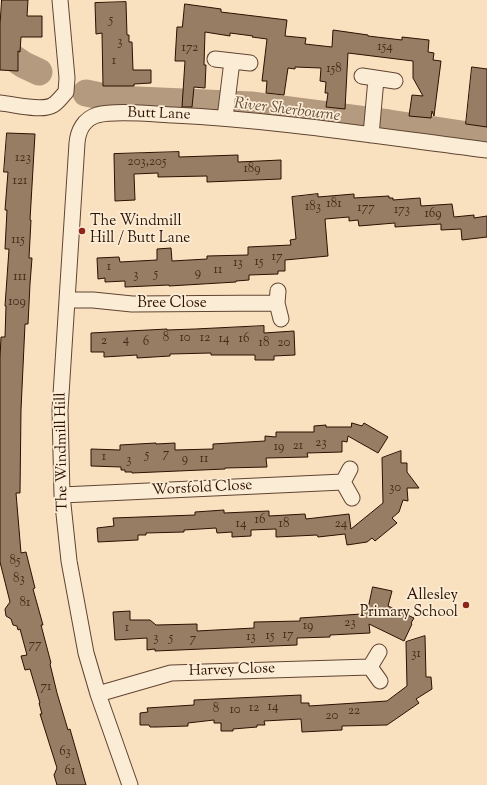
<!DOCTYPE html>
<html>
<head>
<meta charset="utf-8">
<style>
	body { margin:0 }
	canvas { display:block; background:#f9e1c0 }
</style>
</head>
<body>
<canvas width="487" height="785"></canvas>
<script>
const ctx = document.querySelector('canvas').getContext('2d');
ctx.lineJoin = 'round';
function trace(path, color, width, dash) { ctx.strokeStyle = color; ctx.lineWidth = width; ctx.lineCap = dash ? 'butt' : 'round'; ctx.setLineDash(dash || []); ctx.stroke(path); }
function fill(path, color) { ctx.fillStyle = color; ctx.fill(path, 'evenodd'); }
function write(font, color, halo, rows, align = 'center') {
  ctx.font = font + ' "Sorts Mill Goudy",serif'; ctx.lineWidth = 3.5; ctx.setLineDash([]); ctx.textBaseline = 'middle'; ctx.strokeStyle = halo; ctx.fillStyle = color; for (const [text, x, y, turn = 0] of rows) {
    ctx.save(); ctx.translate(x, y); ctx.rotate((+turn || 0) * Math.PI / 180); ctx.textAlign = isNaN(turn) ? turn : align; if (halo) ctx.strokeText(text, 0, 0); ctx.fillText(text, 0, 0); ctx.restore();
  }
}
trace(new Path2D(`
	M 0,49 L 24,65 L 39,72
	M 86,93 L 115,99 L 251,105 L 389,123 L 487,138`), '#b49a7f', 27);
const building = new Path2D(`
	M 2,0 L 28,0 L 27,16 L 42,16 L 42,37 L 21,37 L 20,52 L 18,51 L 18,71 L 0,70 L 0,25 Z
	M 126,2 L 127,35 L 129,35 L 129,42 L 132,42 L 133,70 L 151,70 L 151,83 L 134,84 L 134,86 L 103,86 L 102,33 L 96,34 L 95,3 Z
	M 185,4 L 221,9 L 221,12 L 287,20 L 285,36 L 306,38 L 305,44 L 332,47 L 333,30 L 368,35 L 368,36 L 402,40 L 402,37 L 429,40 L 428,52 L 434,53 L 433,60 L 441,61 L 434,116 L 432,111 L 431,118 L 409,116 L 412,95 L 423,96 L 413,78 L 413,61 L 348,53 L 345,109 L 326,107 L 328,93 L 325,93 L 326,82 L 320,81 L 321,68 L 295,67 L 295,69 L 288,68 L 284,95 L 266,93 L 267,81 L 262,81 L 267,39 L 252,37 L 253,36 L 230,33 L 230,36 L 205,32 L 204,65 L 206,65 L 205,88 L 194,87 L 192,107 L 182,107 L 185,61 L 175,61 L 177,27 L 182,27 Z
	M 472,67 L 487,69 L 487,127 L 466,124 Z
	M 7,133 L 35,134 L 30,220 L 31,220 L 29,258 L 32,258 L 30,284 L 28,324 L 25,324 L 21,410 L 20,493 L 16,493 L 21,553 L 26,552 L 35,588 L 33,589 L 43,625 L 41,625 L 51,663 L 50,664 L 57,693 L 68,730 L 70,729 L 86,785 L 57,785 L 54,775 L 57,768 L 40,714 L 42,714 L 39,703 L 40,703 L 30,669 L 25,670 L 21,656 L 27,655 L 20,629 L 18,630 L 17,626 L 13,625 L 11,619 L 6,616 L 5,609 L 10,602 L 0,562 L 0,358 L 1,337 L 5,337 L 6,306 L 5,306 L 9,249 L 5,249 L 7,210 L 5,210 L 8,172 L 4,172 Z
	M 179,152 L 179,157 L 238,155 L 238,162 L 281,160 L 281,179 L 207,182 L 207,176 L 158,177 L 158,173 L 134,174 L 135,200 L 115,201 L 114,154 Z
	M 318,194 L 318,197 L 354,194 L 354,198 L 389,196 L 389,198 L 393,198 L 393,200 L 420,198 L 421,206 L 452,204 L 454,217 L 474,215 L 474,218 L 487,216 L 487,237 L 462,240 L 461,229 L 441,230 L 441,224 L 395,227 L 395,223 L 359,226 L 358,220 L 349,221 L 349,217 L 325,219 L 328,256 L 285,260 L 285,271 L 278,271 L 278,274 L 249,275 L 249,280 L 236,281 L 236,282 L 169,286 L 169,285 L 125,287 L 125,281 L 105,282 L 105,278 L 98,279 L 97,258 L 119,257 L 120,262 L 157,260 L 157,249 L 171,248 L 172,261 L 207,259 L 207,256 L 248,255 L 248,247 L 291,245 L 290,240 L 296,239 L 292,197 Z
	M 264,326 L 264,333 L 294,331 L 295,355 L 274,356 L 274,360 L 255,360 L 255,355 L 211,355 L 211,353 L 170,354 L 170,356 L 137,358 L 137,355 L 104,357 L 104,352 L 91,352 L 91,333 L 167,329 L 167,330 L 195,329 Z
	M 352,423 L 362,426 L 364,423 L 388,437 L 378,453 L 348,436 L 347,442 L 342,441 L 342,452 L 307,453 L 308,457 L 266,458 L 267,467 L 225,468 L 225,469 L 132,473 L 132,472 L 125,472 L 125,470 L 121,470 L 121,467 L 91,466 L 91,449 L 120,450 L 120,445 L 156,443 L 156,444 L 175,443 L 175,450 L 213,449 L 213,444 L 265,441 L 265,436 L 276,437 L 276,432 L 314,432 L 314,426 L 326,425 L 326,427 L 351,427 Z
	M 401,451 L 401,463 L 407,463 L 407,472 L 419,488 L 407,488 L 408,501 L 403,500 L 399,512 L 392,518 L 397,523 L 375,541 L 372,538 L 367,542 L 347,545 L 345,534 L 318,537 L 317,535 L 276,537 L 276,529 L 251,530 L 251,536 L 232,537 L 232,532 L 217,533 L 216,528 L 184,530 L 184,532 L 146,533 L 146,535 L 138,535 L 138,540 L 98,542 L 97,528 L 114,526 L 113,518 L 195,515 L 195,512 L 224,510 L 224,513 L 269,511 L 269,516 L 305,514 L 306,519 L 349,514 L 351,529 L 383,503 L 382,458 Z
	M 373,587 L 392,591 L 388,606 L 414,618 L 411,623 L 412,624 L 404,641 L 369,624 L 370,633 L 330,635 L 330,637 L 297,638 L 297,645 L 155,651 L 155,649 L 147,650 L 147,638 L 115,640 L 113,612 L 130,611 L 130,620 L 150,620 L 156,625 L 197,624 L 197,631 L 254,628 L 254,622 L 300,621 L 300,618 L 362,614 L 362,611 L 367,611 Z
	M 425,636 L 426,677 L 431,677 L 432,689 L 416,699 L 419,703 L 387,725 L 342,726 L 342,730 L 302,732 L 301,719 L 264,721 L 265,725 L 257,725 L 257,727 L 233,729 L 233,731 L 221,731 L 221,723 L 214,723 L 214,720 L 188,723 L 188,726 L 157,727 L 150,727 L 149,725 L 140,725 L 140,713 L 148,712 L 147,708 L 194,705 L 194,700 L 301,695 L 301,703 L 309,703 L 309,706 L 387,701 L 407,686 L 406,642 Z`);
fill(building, '#977d64');
trace(building, '#2d1001', 1);
const minor = new Path2D(`
	M 215,59 L 250,63
	M 362,76 L 395,81
	M 0,103 C 13,104 42,112 53,105 C 58,102 62,96 66,92 L 67,78 L 60,0
	M 225,118 L 232,61
	M 371,135 L 376,79
	M 278,291 L 277,303 L 281,319
	M 67,300 L 93,300 L 132,304 L 277,303
	M 350,469 L 343,482 L 352,498
	M 62,495 L 343,482
	M 379,652 L 370,667 L 380,681
	M 98,694 L 171,673 L 370,667
	M 130,785 L 98,694 L 86,653 L 69,561 L 62,495 L 60,410 L 77,143 C 78,131 84,119 97,115 C 115,110 153,114 173,115 C 278,120 383,137 487,150`);
trace(minor, '#604431', 17);
trace(minor, '#fbecd6', 15);
for (const [x, y, r, color] of [
	[82,231,4,"#8f2418"],
	[466,605,4,"#8f2418"]
]) { const dot = new Path2D(); dot.arc(x, y, r, 0, 2 * Math.PI); ctx.fillStyle = color; ctx.fill(dot); trace(dot, '#fbecd6', 1.5); }
write('13px', '#482b1a', null, [
	["5",111,21],
	["3",120,43],
	["154",385,48],
	["172",190,49],
	["1",114,62],
	["158",334,70],
	["123",23,159],
	["203,205",147,163],
	["189",252,170],
	["121",20,182],
	["181",334,205],
	["183",313,208],
	["177",366,209],
	["173",402,211],
	["169",433,215],
	["115",18,241],
	["17",277,258],
	["15",259,263],
	["13",238,264],
	["1",109,268],
	["11",218,271],
	["9",198,274],
	["5",156,275],
	["3",136,276],
	["111",20,278],
	["109",17,303],
	["8",166,339],
	["10",185,339],
	["12",205,339],
	["14",224,340],
	["16",244,340],
	["4",126,341],
	["2",104,342],
	["6",146,343],
	["18",264,344],
	["20",284,344],
	["23",321,444],
	["21",298,447],
	["19",279,448],
	["7",166,455],
	["5",147,456],
	["1",104,458],
	["9",185,460],
	["11",204,460],
	["3",129,461],
	["30",395,489],
	["16",260,521],
	["14",241,525],
	["18",284,525],
	["24",341,525],
	["85",15,562],
	["83",19,580],
	["81",25,604],
	["23",350,624],
	["19",308,627],
	["1",127,629],
	["17",288,636],
	["15",270,637],
	["13",251,638],
	["3",156,639],
	["5",171,639],
	["7",193,640],
	["77",35,646],
	["31",416,655],
	["71",46,688],
	["14",273,708],
	["12",254,709],
	["8",216,710],
	["10",235,711],
	["22",354,712],
	["20",332,717],
	["63",65,753],
	["61",70,772]
]);
write('15px', '#2d1001', '#fbecd6', [
	["Butt Lane",159,115,2],
	["Bree Close",172,304],
	["The Windmill Hill",63,452,-91],
	["Worsfold Close",202,489,-3],
	["Harvey Close",232,671,-2]
]);
write('15px', '#2d1001', '#fbecd6', [
	["The Windmill",90,222],
	["Hill / Butt Lane",90,239],
	["Allesley",458,596,"right"],
	["Primary School",458,613,"right"]
], 'left');
write('italic 16px', '#6a4e3a', '#fbecd6', [
	["River Sherbourne",287,111,7]
]);
</script>
</body>
</html>
